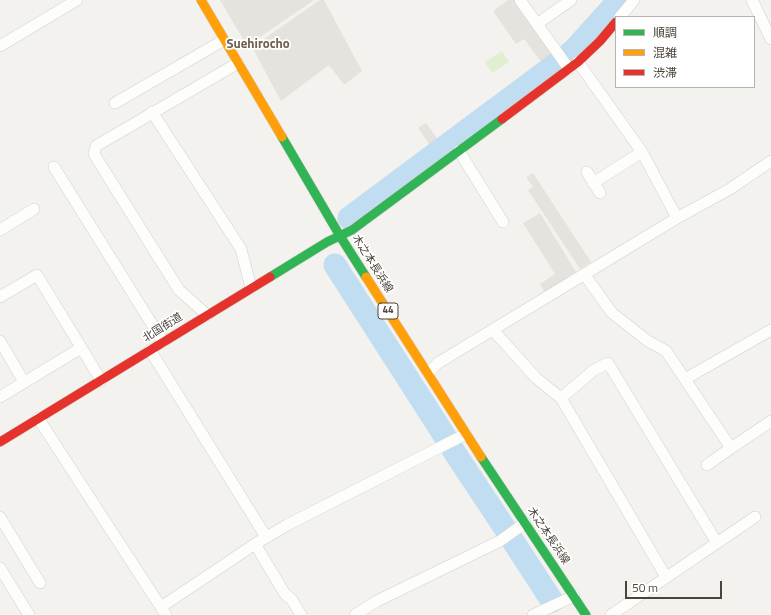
<!DOCTYPE html>
<html>
<head>
<meta charset="utf-8">
<style>
	body { margin:0 }
	#map { position:relative; width:771px; height:615px; overflow:hidden; background:#f4f2ee; font-family:"Titillium Web","Noto Sans JP",sans-serif }
	canvas { display:block }
	.legend { position:absolute; left:615px; top:16px; width:140px; height:72px; box-sizing:border-box; background:#fff; border:1px solid #b7b4b0; margin:0; padding:5px 7px; list-style:none; font-size:12px; color:#4b4439 }
	.legend li { display:flex; align-items:center; gap:8px; height:20px }
	.legend b { width:20px; border:1px solid #b7b4b0 }
	.scale { position:absolute; left:625px; top:581px; width:97px; height:18px; box-sizing:border-box; border:2px solid #4b4439; border-top:0; padding-left:5px; font-size:12px; line-height:14px; white-space:nowrap; color:#4b4439; -webkit-text-stroke:3px #fff; paint-order:stroke }
</style>
</head>
<body>
<div id="map">
<canvas width="771" height="615"></canvas>
<ul class="legend">
<li><b style="height:5px;background:#30b455"></b>順調</li>
<li><b style="height:5px;background:#ff9f0a"></b>混雑</li>
<li><b style="height:5px;background:#e5322d"></b>渋滞</li>
</ul>
<div class="scale">50 m</div>
</div>
<script>
const ctx = document.querySelector('canvas').getContext('2d');
ctx.lineJoin = 'round';
function fill(path, color) { ctx.fillStyle = color; ctx.fill(path, 'evenodd'); }
function trace(path, color, width, dash) { ctx.strokeStyle = color; ctx.lineWidth = width; ctx.lineCap = dash ? 'butt' : 'round'; ctx.setLineDash(dash || []); ctx.stroke(path); }
function write(font, color, halo, rows, align = 'center') {
  ctx.font = font + ' "Titillium Web","Noto Sans JP",sans-serif'; ctx.lineWidth = 3.5; ctx.setLineDash([]); ctx.textBaseline = 'middle'; ctx.strokeStyle = halo; ctx.fillStyle = color; for (const [text, x, y, turn = 0] of rows) {
    ctx.save(); ctx.translate(x, y); ctx.rotate((+turn || 0) * Math.PI / 180); ctx.textAlign = isNaN(turn) ? turn : align; if (halo) ctx.strokeText(text, 0, 0); ctx.fillText(text, 0, 0); ctx.restore();
  }
}
fill(new Path2D(`
	M 220,0 L 314,0 L 247,46 Z`), '#e6e2de');
fill(new Path2D(`
	M 502,51 L 509,62 L 492,73 L 485,62 Z`), '#e1eecf');
fill(new Path2D(`
	M 320,0 L 324,0 L 362,71 L 344,85 L 329,65 L 281,101 L 252,47 Z
	M 508,0 L 515,0 L 553,55 L 542,63 L 524,39 L 516,44 L 493,11 Z
	M 426,123 L 440,142 L 432,148 L 418,128 Z
	M 533,173 L 591,262 L 580,269 L 528,190 L 533,187 L 526,177 Z
	M 540,213 L 576,272 L 569,276 L 570,278 L 545,293 L 540,284 L 555,274 L 523,223 Z`), '#e6e3df');
trace(new Path2D(`
	M 349,218 L 556,64 L 573,51 L 619,0
	M 335,265 L 446,438
	M 453,450 L 506,530
	M 513,541 L 552,601`), '#c0ddf1', 23);
const street = new Path2D(`
	M 520,0 L 569,69
	M 752,0 L 771,39
	M 620,17 L 634,0
	M 537,24 L 571,0
	M 0,46 L 77,0
	M 578,62 L 642,152 L 677,218
	M 115,103 L 224,40
	M 152,112 L 241,249 L 251,288
	M 459,151 L 503,222
	M 54,167 L 163,342
	M 587,172 L 600,193
	M 593,183 L 642,152
	M 0,230 L 34,209
	M 584,274 L 612,313 L 648,341 L 666,351 L 731,448 L 771,421
	M 0,297 L 37,275 L 101,380
	M 207,315 L 179,290 L 94,154 L 96,146 L 238,63
	M 493,330 L 536,378 L 561,398
	M 0,341 L 24,382
	M 150,350 L 266,537
	M 428,373 L 438,363 L 677,218 L 730,189 L 771,161
	M 685,379 L 771,330
	M 0,397 L 81,348
	M 38,418 L 166,615
	M 707,465 L 731,448
	M 0,517 L 40,583
	M 255,544 L 285,594 L 292,600 L 301,615
	M 0,568 L 29,615
	M 666,577 L 561,398 L 594,370 L 608,363 L 717,543
	M 161,607 L 255,544 L 287,525 L 466,434
	M 355,615 L 377,601 L 500,541 L 525,523
	M 533,615 L 574,596
	M 611,615 L 755,517`);
const fast = new Path2D(`
	M 282,137 L 340,236 L 366,277
	M 270,277 L 327,242 L 352,230 L 502,119
	M 481,457 L 586,615`);
const slow = new Path2D(`
	M 201,0 L 282,137
	M 366,277 L 481,457`);
const jam = new Path2D(`
	M 502,119 L 578,62 L 600,41 L 616,22
	M 0,442 L 270,277`);
trace(street, '#d2d0cb', 12);
trace(fast, '#d3cfc5', 10);
trace(slow, '#d3cfc5', 10);
trace(jam, '#d3cfc5', 10);
trace(street, '#fdfdfc', 11);
trace(fast, '#30b455', 9);
trace(slow, '#ff9f0a', 9);
trace(jam, '#e5322d', 9);
for (const [x, y, w] of [
	[388,311,20]
]) { const box = new Path2D(); box.roundRect(x - w / 2, y - 8, w, 16, 3); ctx.fillStyle = '#fff'; ctx.fill(box); trace(box, '#4b4439', 1); }
write('bold 10px', '#4b4439', null, [
	["44",388,311]
]);
write('11px', '#4b4439', '#fff', [
	["木之本長浜線",372,264,58],
	["北国街道",163,328,-32],
	["木之本長浜線",548,536,56]
]);
write('bold 13px', '#6e6250', '#fff', [
	["Suehirocho",258,45]
]);
</script>
</body>
</html>
